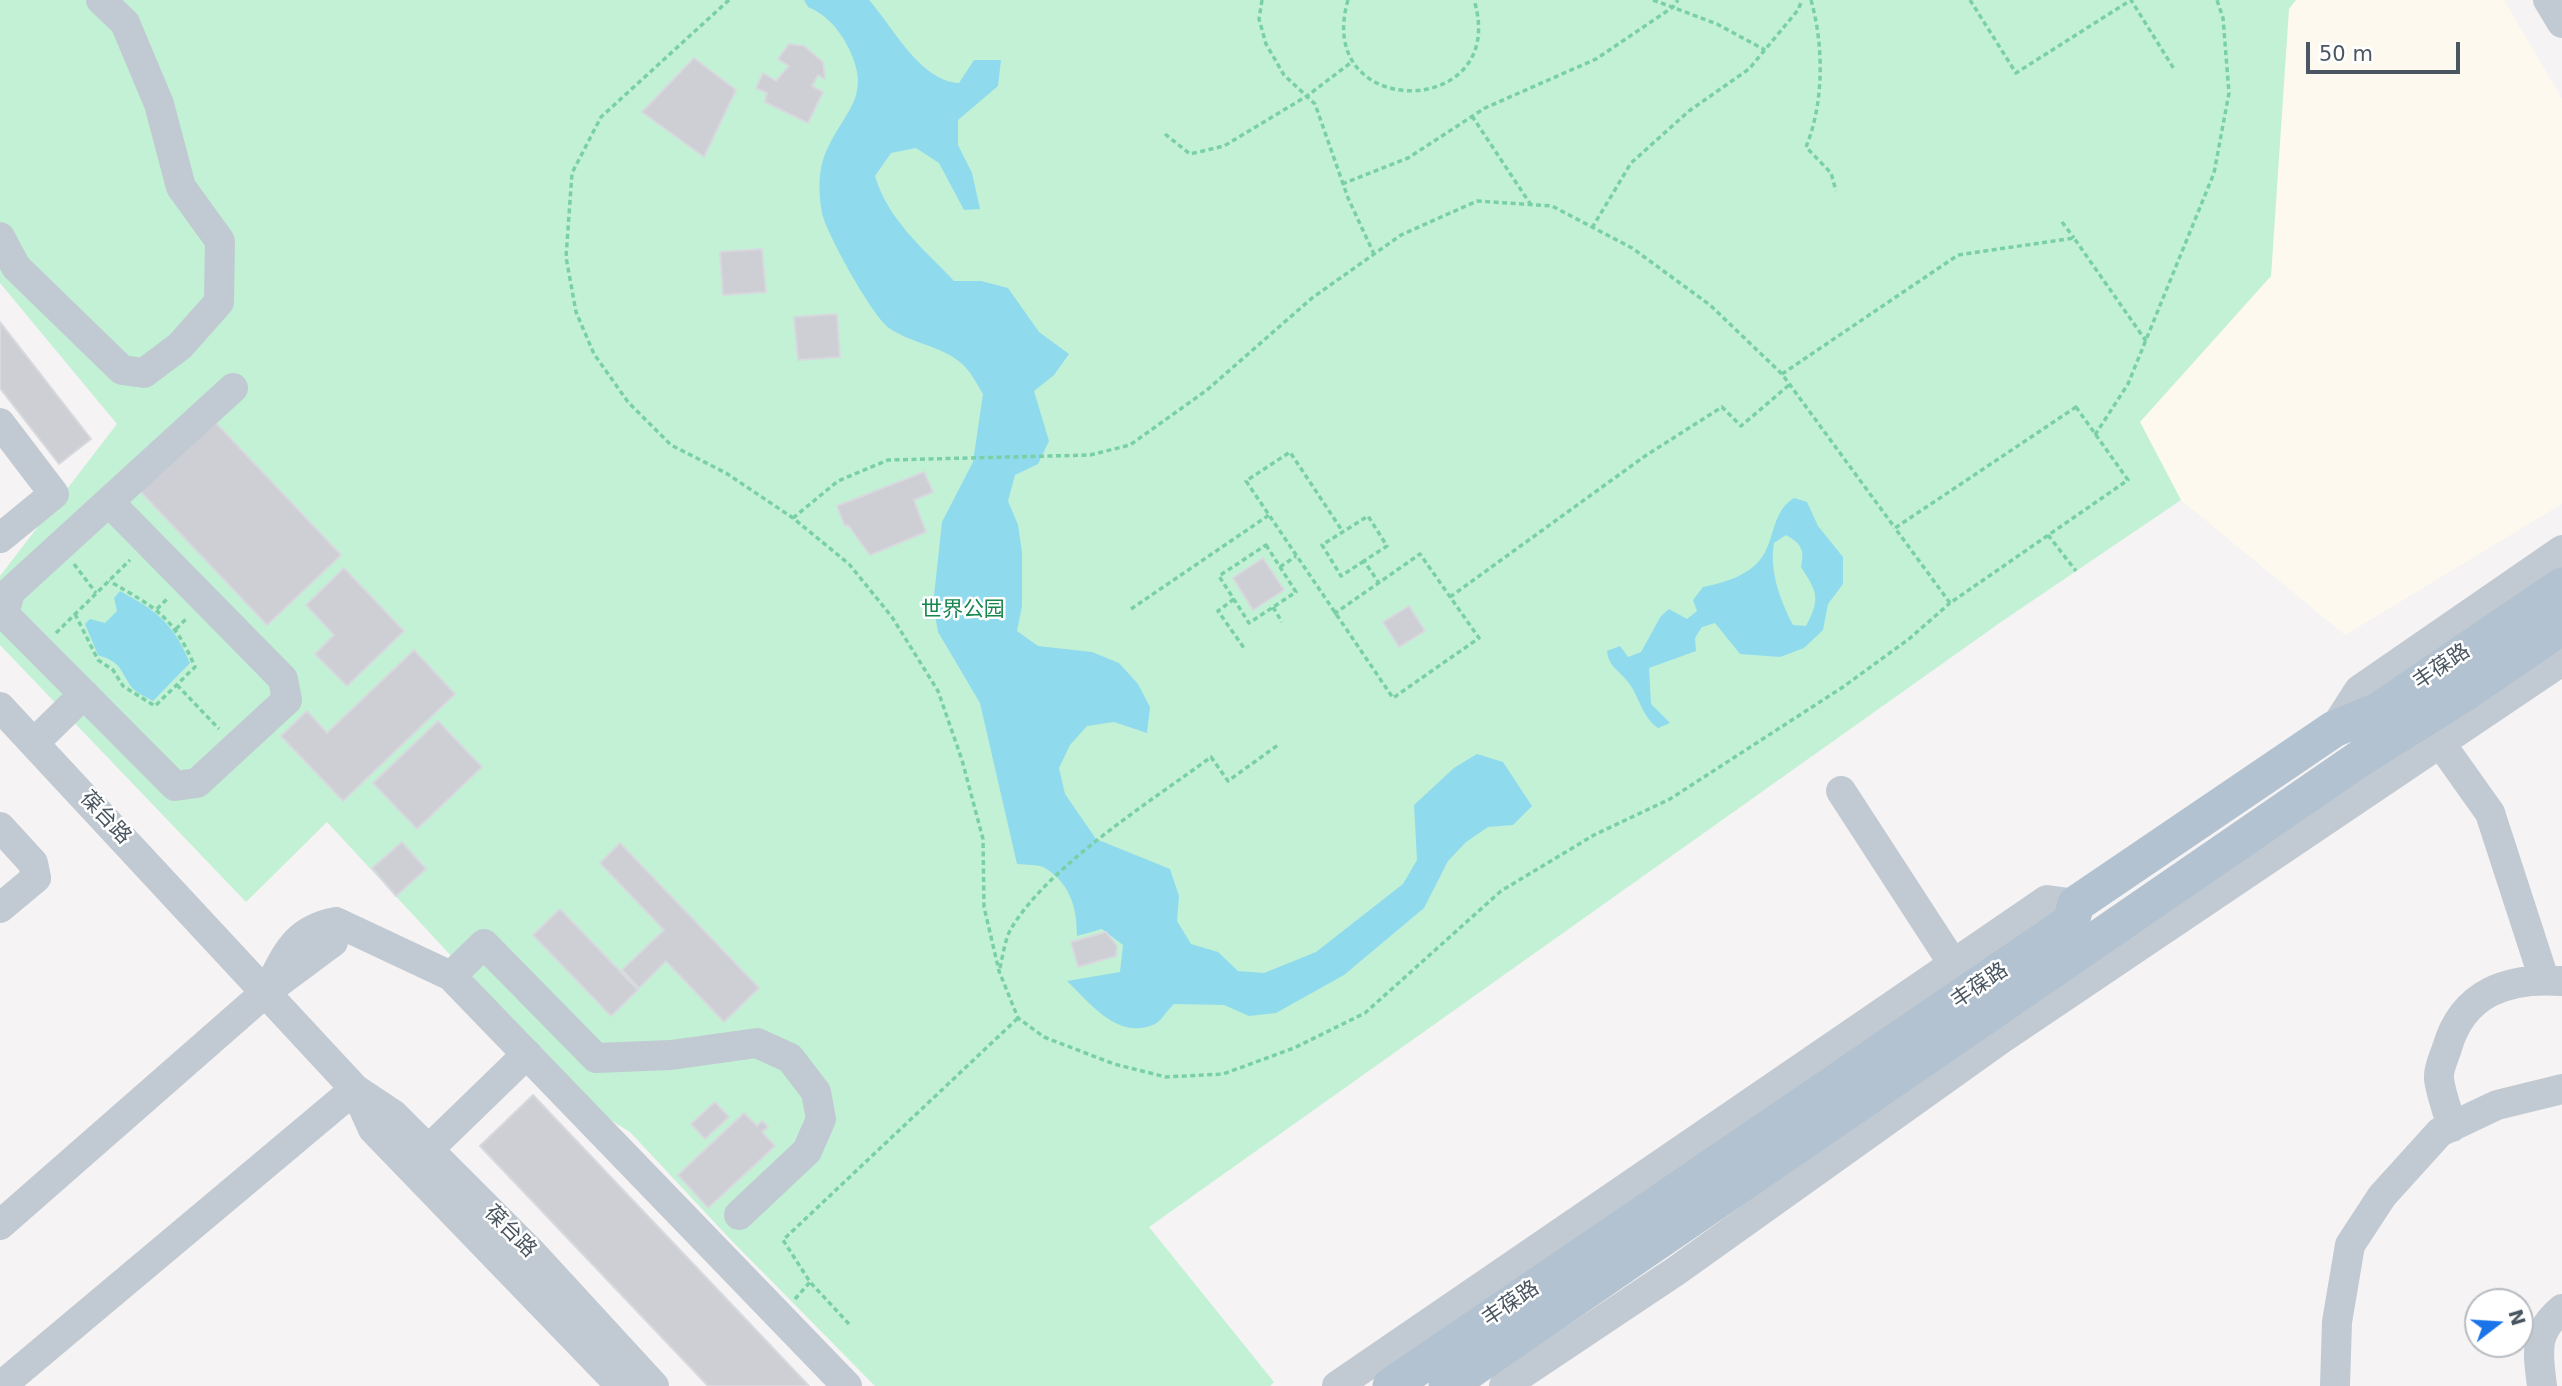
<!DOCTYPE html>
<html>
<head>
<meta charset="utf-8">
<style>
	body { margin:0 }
	#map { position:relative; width:2562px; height:1386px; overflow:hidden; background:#f5f3f3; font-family:"DejaVu Sans",sans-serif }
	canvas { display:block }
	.north { position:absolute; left:2464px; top:1288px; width:70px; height:70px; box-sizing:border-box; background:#fff; border:2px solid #b7bbc0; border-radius:50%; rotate:73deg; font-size:19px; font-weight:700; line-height:28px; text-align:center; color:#4a5661 }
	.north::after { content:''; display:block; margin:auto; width:24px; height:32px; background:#1a73e8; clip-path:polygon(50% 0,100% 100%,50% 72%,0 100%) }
	.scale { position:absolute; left:2306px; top:42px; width:154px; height:32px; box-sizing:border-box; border:4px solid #4a5661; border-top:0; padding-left:9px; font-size:21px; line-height:24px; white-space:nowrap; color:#4a5661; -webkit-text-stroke:5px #fff; paint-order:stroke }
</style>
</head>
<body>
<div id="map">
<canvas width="2562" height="1386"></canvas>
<div class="north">N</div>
<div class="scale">50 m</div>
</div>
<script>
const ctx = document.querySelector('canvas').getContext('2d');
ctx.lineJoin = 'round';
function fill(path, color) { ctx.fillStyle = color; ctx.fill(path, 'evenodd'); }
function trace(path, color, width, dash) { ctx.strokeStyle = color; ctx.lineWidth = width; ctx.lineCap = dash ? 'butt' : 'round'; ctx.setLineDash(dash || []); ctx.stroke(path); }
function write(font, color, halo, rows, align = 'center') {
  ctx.font = font + ' "DejaVu Sans","Noto Sans SC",sans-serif'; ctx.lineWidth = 5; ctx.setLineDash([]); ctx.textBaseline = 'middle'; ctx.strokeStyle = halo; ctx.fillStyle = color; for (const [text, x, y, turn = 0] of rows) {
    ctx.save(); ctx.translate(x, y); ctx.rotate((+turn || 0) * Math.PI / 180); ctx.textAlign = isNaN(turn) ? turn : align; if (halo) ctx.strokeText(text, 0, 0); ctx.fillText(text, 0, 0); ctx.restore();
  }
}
fill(new Path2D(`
	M 2296,0 L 2504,0 L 2562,99 L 2562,504 L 2345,635 L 2181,500 L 2140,422 L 2271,276 L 2289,9 Z`), '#fdf9ef');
fill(new Path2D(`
	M 0,0 L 2296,0 L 2289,9 L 2271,276 L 2140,422 L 2181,500 L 2001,622 L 1149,1227 L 1274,1382 L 1270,1386 L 875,1386 L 730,1239 L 630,1132 L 594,1110 L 327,822 L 246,902 L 0,645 L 0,576 L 117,424 L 0,283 Z`), '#c3f1d5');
fill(new Path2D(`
	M 804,0 L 869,0 C 893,27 920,81 959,83 L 974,60 L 1001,60 L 998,86 L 958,120 L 958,145 L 972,173 L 980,209 L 964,210 L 939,163 L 916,148 L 891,153 L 875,176 C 888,220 923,248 954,281 L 981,281 L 1008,288 L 1039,332 L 1069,354 L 1054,375 L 1034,391 L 1049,441 L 1038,464 L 1015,475 L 1008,501 L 1018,525 L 1022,552 L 1022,606 L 1017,631 L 1038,646 L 1092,652 L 1119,663 L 1138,684 L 1150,707 L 1147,733 L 1114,722 L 1087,726 L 1070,745 L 1059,768 L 1065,794 L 1096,839 L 1170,869 L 1179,896 L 1177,921 L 1191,944 L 1218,952 L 1238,971 L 1264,973 L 1316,952 L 1403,884 L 1417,860 L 1414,805 L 1454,768 L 1477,754 L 1503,762 L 1532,806 L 1513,825 L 1488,827 L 1466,842 L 1448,861 L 1424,908 L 1344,975 L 1276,1013 L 1249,1016 L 1224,1005 L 1174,1004 C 1168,1009 1162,1020 1155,1024 C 1118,1041 1090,1003 1067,981 L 1120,972 L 1123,945 L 1102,929 L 1077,936 C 1077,909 1071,884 1045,868 C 1038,864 1025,865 1017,864 L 980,703 L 938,632 L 933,605 L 942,522 L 973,462 L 983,394 C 977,384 970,370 961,363 C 942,346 910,343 889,328 C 873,317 826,233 822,213 C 819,197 818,176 823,160 C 841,109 879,99 843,38 C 834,24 823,13 808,7 Z
	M 1794,498 L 1807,502 L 1818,526 L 1843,557 L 1843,584 L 1828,604 L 1823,630 L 1804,648 L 1780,657 L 1740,654 L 1715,623 L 1702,627 L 1695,638 L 1696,651 L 1649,668 L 1651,704 L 1670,723 L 1658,728 C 1641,716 1640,697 1628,682 C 1618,669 1609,667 1607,651 L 1620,646 L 1628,657 L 1641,652 L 1661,616 L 1669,609 L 1687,619 L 1697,611 L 1693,600 L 1703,587 C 1724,583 1752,575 1764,554 C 1775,535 1773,511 1794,498 ZM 1786,535 C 1801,543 1805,550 1801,567 C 1817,592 1821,598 1806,626 L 1793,625 C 1780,600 1769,570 1774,543 Z
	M 120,591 C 157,611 173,623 190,663 L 153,701 C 146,697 134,692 130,685 C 118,666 121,663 98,655 L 85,624 L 90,619 L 105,623 L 117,611 L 114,598 Z`), '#90daee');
const building = new Path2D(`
	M 789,44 L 804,46 L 823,62 L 825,79 L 818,75 L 812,86 L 823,92 L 808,123 L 765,102 L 767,93 L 756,88 L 763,73 L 776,81 L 789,66 L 778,59 Z
	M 694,58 L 736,90 L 704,157 L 642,112 Z
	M 762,249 L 766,292 L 723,295 L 720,252 Z
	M 837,314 L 840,357 L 798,360 L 794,317 Z
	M 0,322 L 91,439 L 59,464 L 0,388 Z
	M 214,421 L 341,555 L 267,625 L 140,491 Z
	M 924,472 L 933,492 L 914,500 L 926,532 L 870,555 L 848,525 L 845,526 L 837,506 Z
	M 1263,558 L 1284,590 L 1253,610 L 1233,578 Z
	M 344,568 L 404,631 L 347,686 L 315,654 L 334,635 L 306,605 Z
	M 1409,606 L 1425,631 L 1399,647 L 1383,622 Z
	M 414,650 L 455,694 L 343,801 L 281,736 L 307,711 L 327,733 Z
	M 438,721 L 482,767 L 417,829 L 373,783 Z
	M 402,842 L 426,869 L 396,896 L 372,868 Z
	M 620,843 L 759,988 L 724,1022 L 666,961 L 639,988 L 622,970 L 664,930 L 600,863 Z
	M 560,909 L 638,990 L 611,1016 L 533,935 Z
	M 1106,932 L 1117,946 L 1116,956 L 1078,967 L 1071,942 Z
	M 533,1095 L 809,1386 L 708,1386 L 480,1146 Z
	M 715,1102 L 729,1117 L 705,1139 L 691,1124 Z
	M 744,1113 L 757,1126 L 762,1121 L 768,1127 L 762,1132 L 775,1146 L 708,1208 L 678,1175 Z`);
fill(building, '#cdcfd5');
trace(building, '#d7d9de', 2);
trace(new Path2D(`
	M 729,0 L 601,117 L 572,173 L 566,257 L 576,312 L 594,354 L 628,402 L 671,445 L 726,473 L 793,518 L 849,564 L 892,617 L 938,691 L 962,760 L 983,839 L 984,907 L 999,971 L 1018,1018 L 1044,1037 L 1114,1064 L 1166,1077 L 1223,1074 L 1294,1048 L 1365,1013 L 1501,891 L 1594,835 L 1670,799 L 1843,687 L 1909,639 L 1950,603
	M 1262,0 L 1259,19 L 1266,44 L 1284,75 L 1315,104 L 1348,198 L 1374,254
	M 1348,0 C 1312,122 1511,120 1474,0
	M 1653,0 L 1717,24 L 1765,50
	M 1811,0 C 1824,46 1824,103 1806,147 L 1831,173 L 1836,191
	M 1970,0 L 2016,73 L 2131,0 L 2174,69
	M 1472,116 L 1531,205
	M 1165,134 L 1190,154 L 1224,146 L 1307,96 L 1353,61
	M 1342,184 L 1408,158 L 1485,108 L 1596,59 L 1673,7 L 1678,0
	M 2062,222 L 2074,238
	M 1592,228 L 1631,163 L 1689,111 L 1749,69 L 1798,10 L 1802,0
	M 1782,374 L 1958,255 L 2074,238 L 2146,341
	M 2076,407 L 2128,480 L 1950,603 L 1895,528 Z
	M 2095,435 L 2128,384 L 2214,173 L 2229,93 L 2223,18 L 2217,0
	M 793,518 L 838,481 L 888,460 L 1090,455 L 1130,445 L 1207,390 L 1312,298 L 1401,235 L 1477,201 L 1552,206 L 1632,248 L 1710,305 L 1782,374 L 1895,528
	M 2048,535 L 2076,571
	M 1266,545 L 1296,592 L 1249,623 L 1219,576 Z
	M 1364,561 L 1341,576 L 1322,545 L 1368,516 L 1387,546 L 1364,561 L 1379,583
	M 74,564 L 96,593
	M 1280,567 L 1296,556
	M 1450,597 L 1645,456 L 1722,407 L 1741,426 L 1789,385
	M 1234,599 L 1218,611 L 1244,648
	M 1273,607 L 1282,622
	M 157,609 L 168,598
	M 1131,609 L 1269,515
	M 75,614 L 98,660 L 113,670 L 123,686 L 155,706 L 195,667 C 173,616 156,608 109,581
	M 1334,614 L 1420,554 L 1479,638 L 1393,698 L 1246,481 L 1290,452 L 1343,532
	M 176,629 L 187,618
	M 56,633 L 130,560
	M 177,685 L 219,729
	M 1000,968 C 1003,955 1005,938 1012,927 C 1051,864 1150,802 1211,757 L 1228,781 L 1278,745
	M 795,1299 L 810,1282
	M 849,1324 L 810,1282 L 783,1240 L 1018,1018`), '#7ad0a6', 3.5, [5, 3.5]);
trace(new Path2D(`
	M 2548,0 L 2562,23
	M 0,237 L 16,267 L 122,370 L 144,373 L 180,346 L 219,302 L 220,241 L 181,187 L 159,104 L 125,23 L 101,0
	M 0,423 L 54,494 L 0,538
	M 109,502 L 283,679 L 287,700 L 197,783 L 175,786 L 4,614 L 10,592 L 233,388
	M 0,707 L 355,1089 L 394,1115 L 529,1250 L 654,1386
	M 2334,729 L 2359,690 L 2562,550
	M 34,743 L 84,694
	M 2441,744 L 2490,813 L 2544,979
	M 1841,791 L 1963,979
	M 0,827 L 33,863 L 36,878 L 0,908
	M 451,976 L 847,1386
	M 267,991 C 286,956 293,930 336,922 L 451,976 L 484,944 L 596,1058 L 671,1055 L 757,1043 L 790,1058 L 816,1092 L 821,1119 L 807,1151 L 739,1215
	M 355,1089 L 373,1129 L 621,1386
	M 2452,1127 C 2448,1112 2441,1095 2439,1079 C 2438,1070 2444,1057 2447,1048 C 2463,992 2508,977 2562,981
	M 428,1150 L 527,1054
	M 0,1225 L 267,991 L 333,942 L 336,922
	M 1,1386 L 355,1089
	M 1337,1386 L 2047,900 L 2076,904
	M 1504,1386 L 1676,1271 L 2001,1039 L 2562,661
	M 2335,1386 L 2337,1322 L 2350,1245 L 2382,1196 L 2440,1132 L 2497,1105 L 2562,1089
	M 2542,1386 C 2538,1353 2533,1333 2562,1309`), '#c1cad2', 30);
trace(new Path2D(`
	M 1391,1386 L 2071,922 L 2076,904 L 2334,729 L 2378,711 L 2562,586
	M 1447,1386 L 2362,757 L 2466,692 L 2562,626`), '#b3c2d1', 37);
write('21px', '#17864f', '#fff', [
	["世界公园",963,611]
]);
write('21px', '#4a5661', '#fff', [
	["丰葆路",2442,667,-34],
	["葆台路",105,818,47],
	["丰葆路",1980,986,-34],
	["葆台路",510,1232,45],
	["丰葆路",1511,1304,-34]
]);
</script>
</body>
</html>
